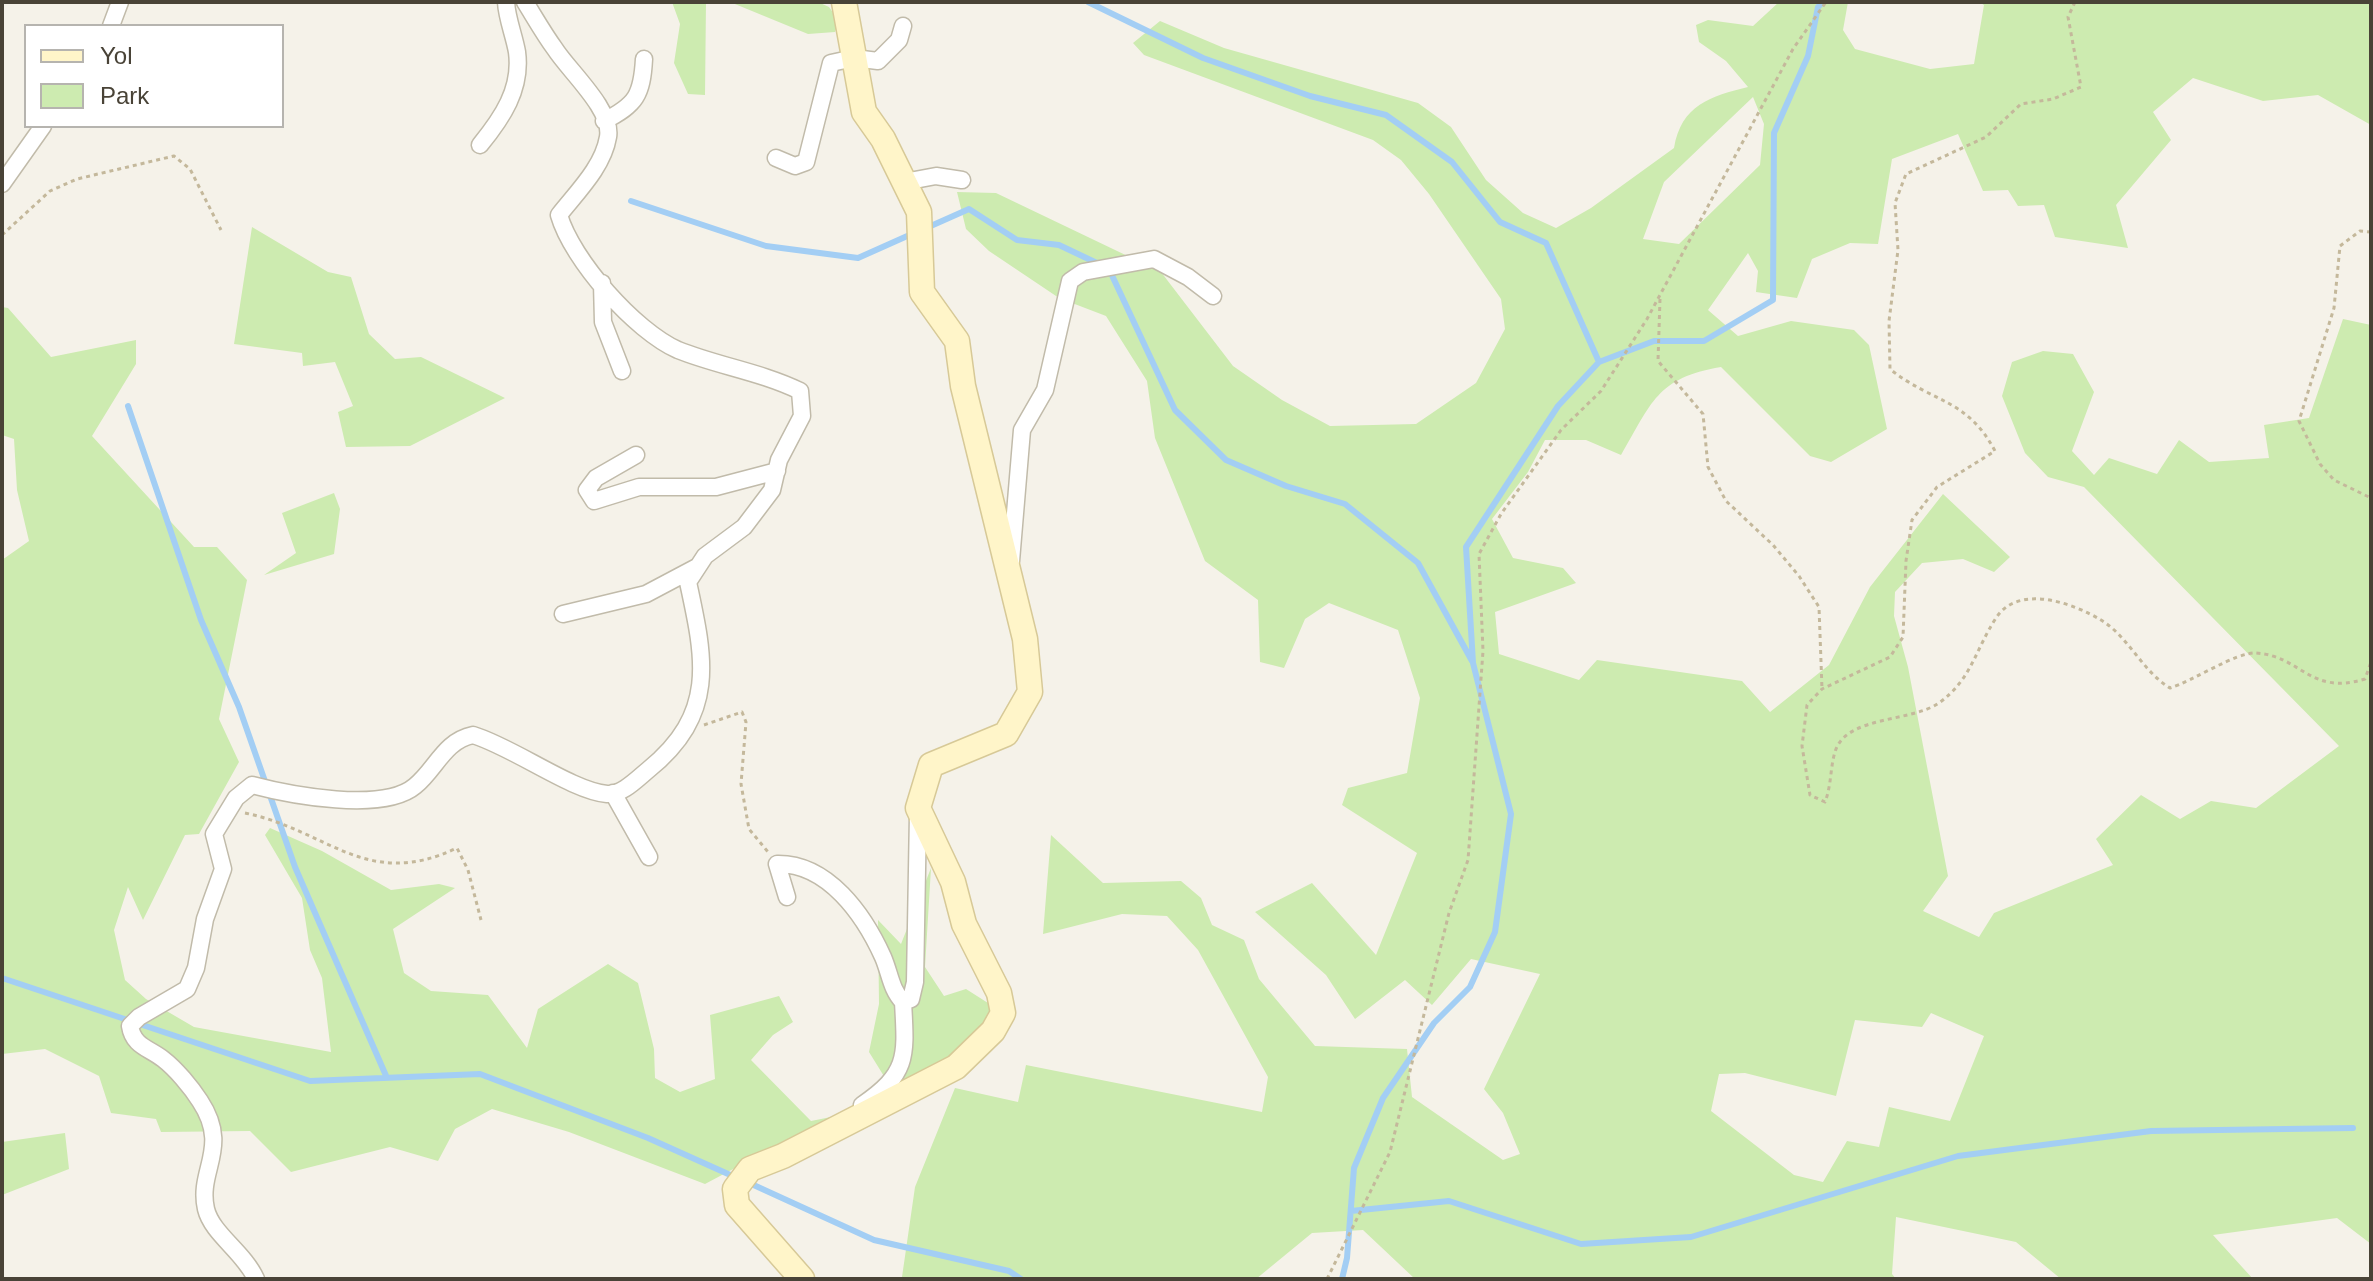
<!DOCTYPE html>
<html>
<head>
<meta charset="utf-8">
<style>
	body { margin:0 }
	#map { position:relative; width:2373px; height:1281px; overflow:hidden; background:#f5f2e9; font-family:Helvetica,sans-serif }
	canvas { display:block }
	.frame { position:absolute; inset:0; border:4px solid #494337; pointer-events:none }
	.legend { position:absolute; left:24px; top:24px; width:260px; height:104px; box-sizing:border-box; background:#fff; border:2px solid #b6b4af; margin:0; padding:10px 14px; list-style:none; font-size:24px; color:#494337 }
	.legend li { display:flex; align-items:center; gap:16px; height:40px }
	.legend b { width:40px; border:2px solid #b6b4af }
</style>
</head>
<body>
<div id="map">
<canvas width="2373" height="1281"></canvas>
<div class="frame"></div>
<ul class="legend">
<li><b style="height:10px;background:#fff5c9"></b>Yol</li>
<li><b style="height:22px;background:#cdebb0"></b>Park</li>
</ul>
</div>
<script>
const ctx = document.querySelector('canvas').getContext('2d');
ctx.lineJoin = 'round';
function fill(path, color) { ctx.fillStyle = color; ctx.fill(path, 'evenodd'); }
function trace(path, color, width, dash) { ctx.strokeStyle = color; ctx.lineWidth = width; ctx.lineCap = dash ? 'butt' : 'round'; ctx.setLineDash(dash || []); ctx.stroke(path); }
fill(new Path2D(`
	M 672,2 L 706,2 L 705,95 L 688,94 L 674,63 L 680,24 Z
	M 730,2 L 818,2 L 829,7 L 839,21 L 835,32 L 808,34 Z
	M 1779,2 L 1848,2 L 1843,30 L 1855,49 L 1930,69 L 1974,64 L 1984,5 L 1979,2 L 2371,2 L 2371,125 L 2318,95 L 2263,101 L 2193,78 L 2153,112 L 2171,140 L 2116,205 L 2128,248 L 2055,237 L 2044,205 L 2018,206 L 2008,190 L 1983,191 L 1958,134 L 1892,159 L 1878,244 L 1850,243 L 1812,259 L 1797,298 L 1756,292 L 1758,271 L 1748,253 L 1708,310 L 1738,336 L 1791,321 L 1854,330 L 1869,345 L 1887,429 L 1831,462 L 1810,456 L 1721,367 C 1656,378 1652,403 1621,455 L 1586,440 L 1545,440 L 1528,472 L 1492,519 L 1513,558 L 1563,568 L 1576,583 L 1495,612 L 1499,654 L 1579,680 L 1597,660 L 1742,681 L 1770,712 L 1829,665 L 1870,587 L 1943,494 L 2010,557 L 1994,572 L 1963,559 L 1922,563 L 1895,592 L 1894,616 L 1908,667 L 1948,876 L 1923,911 L 1979,937 L 1994,913 L 2113,865 L 2096,839 L 2141,795 L 2180,819 L 2211,801 L 2256,808 L 2339,746 L 2084,487 L 2048,477 L 2025,453 L 2002,396 L 2012,362 L 2043,351 L 2073,354 L 2094,392 L 2072,451 L 2094,475 L 2109,458 L 2157,474 L 2179,440 L 2209,462 L 2269,458 L 2264,425 L 2309,418 L 2343,319 L 2371,325 L 2371,1244 L 2337,1218 L 2213,1235 L 2253,1279 L 2061,1279 L 2016,1242 L 1896,1217 L 1892,1274 L 1896,1279 L 1415,1279 L 1363,1230 L 1312,1233 L 1256,1279 L 902,1277 L 915,1187 L 955,1088 L 1018,1102 L 1026,1065 L 1262,1112 L 1268,1077 L 1198,950 L 1167,916 L 1122,914 L 1043,934 L 1051,835 L 1103,883 L 1181,881 L 1201,898 L 1212,925 L 1244,940 L 1259,979 L 1315,1046 L 1407,1049 L 1412,1097 L 1503,1160 L 1520,1154 L 1503,1113 L 1484,1089 L 1540,974 L 1471,959 L 1432,1005 L 1405,980 L 1355,1019 L 1326,975 L 1255,912 L 1312,883 L 1376,955 L 1417,853 L 1342,805 L 1348,788 L 1407,773 L 1420,698 L 1398,630 L 1329,603 L 1305,619 L 1284,668 L 1260,662 L 1258,600 L 1205,561 L 1155,438 L 1147,381 L 1106,316 L 1059,298 L 989,251 L 966,229 L 957,192 L 996,193 L 1161,272 L 1233,366 L 1282,400 L 1330,426 L 1416,424 L 1476,383 L 1505,329 L 1501,299 L 1429,194 L 1401,160 L 1373,140 L 1144,55 L 1133,43 L 1160,21 L 1224,48 L 1418,103 L 1451,127 L 1486,180 L 1523,213 L 1556,228 L 1591,208 L 1674,148 C 1681,105 1711,96 1748,87 L 1726,61 L 1699,42 L 1696,25 L 1708,20 L 1753,26 ZM 1753,97 L 1764,124 L 1760,165 L 1679,244 L 1643,239 L 1664,182 ZM 1931,1013 L 1984,1036 L 1950,1121 L 1889,1107 L 1879,1147 L 1847,1141 L 1823,1182 L 1794,1175 L 1711,1111 L 1719,1074 L 1745,1073 L 1836,1096 L 1855,1020 L 1922,1027 Z
	M 252,227 L 328,272 L 351,277 L 369,334 L 395,359 L 421,357 L 505,398 L 410,446 L 346,447 L 338,412 L 353,406 L 335,362 L 303,366 L 302,353 L 234,344 Z
	M 2,307 L 8,308 L 51,357 L 136,340 L 136,364 L 92,436 L 194,547 L 217,547 L 247,580 L 219,719 L 239,762 L 199,834 L 185,835 L 143,920 L 128,887 L 114,930 L 125,980 L 146,999 L 194,1027 L 331,1052 L 322,978 L 310,950 L 302,898 L 265,835 L 270,828 L 322,851 L 391,890 L 439,884 L 455,888 L 393,929 L 404,973 L 431,991 L 488,995 L 527,1048 L 538,1009 L 608,964 L 638,983 L 654,1049 L 655,1078 L 680,1092 L 715,1079 L 710,1015 L 779,996 L 793,1022 L 773,1035 L 751,1060 L 811,1121 L 831,1117 L 705,1184 L 569,1132 L 492,1109 L 455,1129 L 438,1161 L 390,1147 L 291,1172 L 250,1131 L 161,1132 L 156,1119 L 111,1113 L 99,1076 L 45,1049 L 2,1054 L 2,560 L 29,541 L 17,490 L 14,439 L 2,435 Z
	M 334,493 L 340,509 L 334,554 L 264,575 L 296,553 L 282,513 Z
	M 931,868 L 925,967 L 944,996 L 966,989 L 988,1003 L 991,1014 L 966,1051 L 895,1094 L 869,1052 L 879,1004 L 878,920 L 901,944 Z
	M 65,1133 L 69,1169 L 2,1195 L 2,1142 Z`), '#cdebb0');
trace(new Path2D(`
	M 1088,2 L 1203,58 L 1310,96 L 1386,115 L 1452,162 L 1500,222 L 1546,243 L 1599,362
	M 631,201 L 766,246 L 858,258 L 914,233
	M 924,229 L 969,209 L 1017,240 L 1059,245 L 1099,264
	M 1109,269 L 1175,410 L 1226,460 L 1286,486 L 1345,504 L 1418,563 L 1472,661
	M 128,406 L 201,620 L 239,707 L 295,867 L 387,1078
	M 2,978 L 310,1081 L 480,1074 L 648,1138 L 737,1178
	M 747,1182 L 874,1240 L 1009,1271 L 1021,1279
	M 1351,1211 L 1449,1201 L 1581,1244 L 1691,1237 L 1958,1156 L 2151,1131 L 2353,1128
	M 1342,1279 L 1347,1258 L 1354,1168 L 1383,1098 L 1434,1023 L 1470,987 L 1495,932 L 1511,814 L 1473,663 L 1466,547 L 1558,406 L 1599,362 L 1654,341 L 1704,341 L 1773,300 L 1774,133 L 1808,56 L 1818,7 L 1823,2`), '#a3cef4', 6);
const street = new Path2D(`
	M 111,26 L 120,2
	M 604,121 C 636,105 642,95 644,59
	M 480,145 C 502,118 522,89 517,52 C 514,35 507,19 506,2
	M 776,158 L 795,166 L 806,162 L 831,63 L 854,58 L 878,61 L 899,40 L 903,26
	M 904,182 L 936,176 L 962,180
	M 2,184 L 43,126
	M 602,283 L 603,322 L 622,371
	M 636,455 L 596,478 L 587,490 L 594,501 L 639,487 L 716,487 L 777,471
	M 1011,561 L 1022,430 L 1045,390 L 1070,281 L 1083,272 L 1154,259 L 1188,277 L 1213,296
	M 563,614 L 646,594 L 697,567
	M 613,793 L 649,857
	M 787,897 L 777,864 C 828,863 864,915 883,957 C 890,973 891,990 903,1002 L 911,999 L 915,982 L 918,814
	M 862,1105 C 909,1073 906,1056 903,1002
	M 256,1279 C 244,1252 212,1234 206,1209 C 197,1170 231,1148 200,1101 C 191,1087 176,1069 163,1059 C 149,1048 133,1046 130,1026 L 139,1017 L 187,989 L 196,968 L 205,919 L 223,869 L 214,834 L 236,798 L 252,785 C 290,795 383,813 415,786 C 436,769 444,741 473,735 C 513,747 572,791 607,794 C 622,795 637,779 648,770 C 717,714 705,660 688,582 L 705,556 L 744,527 L 772,490 L 779,460 L 802,416 L 800,391 C 761,372 718,366 678,350 C 635,331 572,260 559,215 C 577,192 603,167 608,137 C 613,110 569,71 555,49 C 544,34 535,18 525,2`);
const secondary = new Path2D(`
	M 802,1279 L 737,1205 L 735,1189 L 750,1169 L 783,1156 L 956,1067 L 993,1031 L 1003,1013 L 999,993 L 964,924 L 953,882 L 918,808 L 931,765 L 1006,734 L 1030,692 L 1025,639 L 963,386 L 957,341 L 922,292 L 919,212 L 883,139 L 864,112 L 844,2`);
trace(street, '#c1bbaa', 19);
trace(secondary, '#d7c997', 27);
trace(new Path2D(`
	M 2075,2 L 2068,17 L 2081,87 L 2053,99 L 2021,104 L 1986,137 L 1906,174 L 1895,203 L 1898,250 L 1889,321 L 1890,369 C 1932,403 1967,398 1995,451 L 1937,487 L 1912,520 L 1906,561 L 1903,637 L 1890,657 L 1822,689 L 1807,705 L 1802,746 L 1810,795 L 1825,802 C 1832,784 1830,765 1836,749 C 1849,716 1911,722 1939,703 C 1972,679 1975,650 1996,618 C 2018,584 2071,602 2101,620 C 2129,637 2142,671 2170,688 C 2193,681 2236,652 2256,653 C 2302,656 2309,696 2365,679 L 2371,662
	M 2371,232 L 2360,231 L 2340,246 L 2334,308 L 2299,421 L 2320,464 L 2334,480 L 2371,498
	M 2,235 L 50,191 L 77,179 L 174,156 L 190,169 L 221,230
	M 1660,299 L 1658,361 L 1703,414 L 1708,467 L 1726,501 L 1773,545 L 1799,576 L 1819,607 L 1822,689
	M 704,725 L 742,712 L 746,722 L 741,784 L 749,829 L 768,852
	M 245,813 C 328,830 366,891 457,848 L 468,870 L 481,920
	M 1327,1279 L 1390,1152 L 1449,913 L 1468,860 L 1483,651 L 1479,554 L 1501,514 L 1561,430 L 1601,391 L 1647,319 L 1793,49 L 1826,2`), '#c4b89b', 3, [4, 4]);
trace(street, '#fff', 16);
trace(secondary, '#fff5c9', 24);
</script>
</body>
</html>
